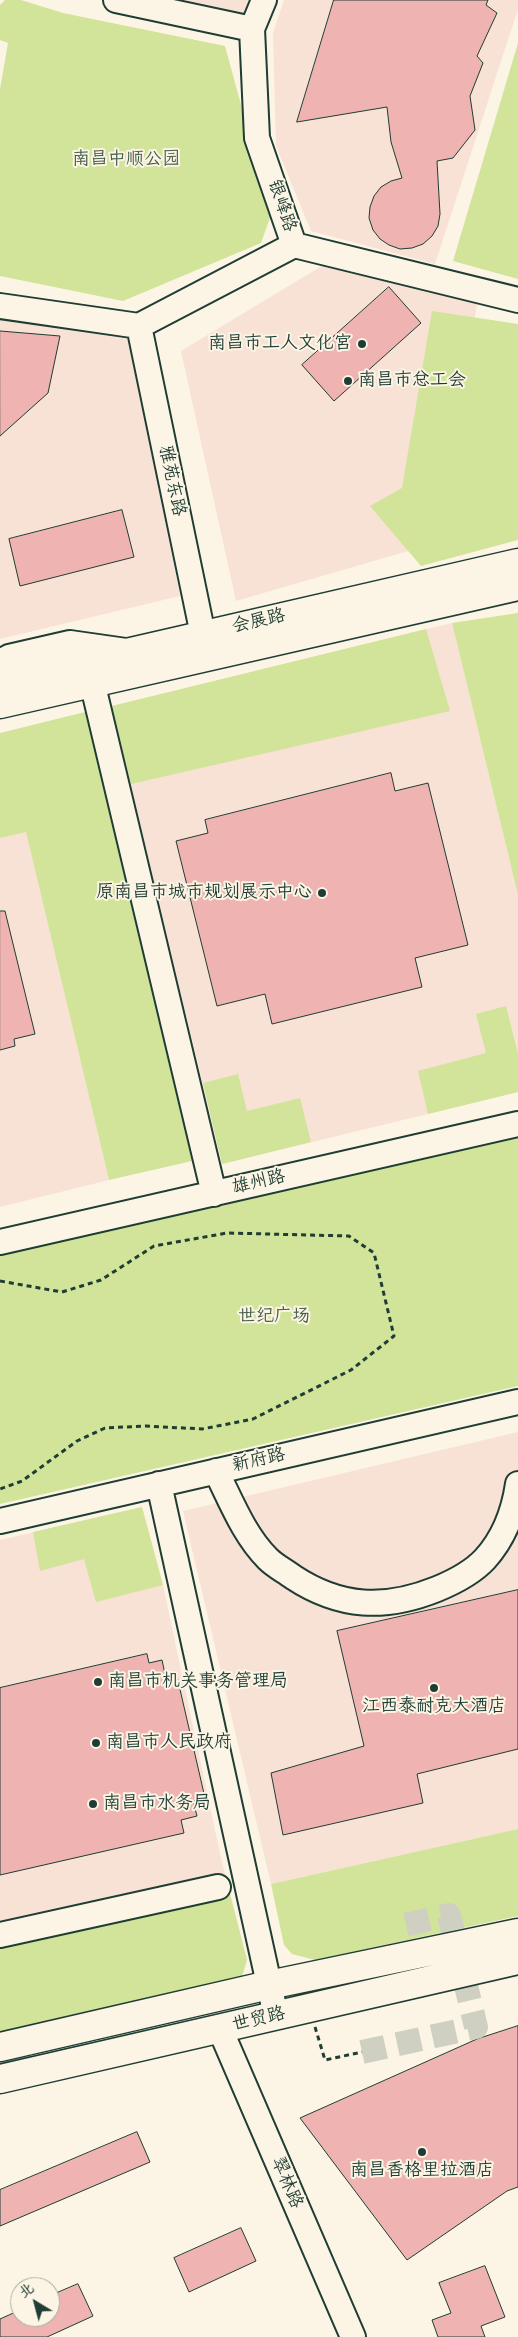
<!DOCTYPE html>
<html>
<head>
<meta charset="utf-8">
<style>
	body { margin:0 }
	#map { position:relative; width:518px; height:2337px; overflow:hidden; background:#fcf5e5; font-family:Mynerve,"LXGW WenKai TC",sans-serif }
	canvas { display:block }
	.north { position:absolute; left:10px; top:2277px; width:50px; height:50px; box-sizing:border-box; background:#fcf5e5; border:1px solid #a4ab9e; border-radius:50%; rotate:323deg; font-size:14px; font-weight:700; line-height:20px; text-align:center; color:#1f3d34 }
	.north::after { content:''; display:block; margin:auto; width:18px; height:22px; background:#1f3d34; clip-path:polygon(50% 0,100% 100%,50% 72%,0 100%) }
</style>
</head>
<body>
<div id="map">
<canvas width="518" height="2337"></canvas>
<div class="north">北</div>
</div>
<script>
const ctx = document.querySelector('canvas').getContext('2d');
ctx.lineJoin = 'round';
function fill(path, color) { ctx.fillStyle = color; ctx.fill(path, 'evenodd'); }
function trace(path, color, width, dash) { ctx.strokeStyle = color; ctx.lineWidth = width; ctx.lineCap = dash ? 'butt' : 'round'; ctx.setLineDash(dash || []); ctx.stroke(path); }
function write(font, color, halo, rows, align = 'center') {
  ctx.font = font + ' Mynerve,"LXGW WenKai TC",sans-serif'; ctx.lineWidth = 4; ctx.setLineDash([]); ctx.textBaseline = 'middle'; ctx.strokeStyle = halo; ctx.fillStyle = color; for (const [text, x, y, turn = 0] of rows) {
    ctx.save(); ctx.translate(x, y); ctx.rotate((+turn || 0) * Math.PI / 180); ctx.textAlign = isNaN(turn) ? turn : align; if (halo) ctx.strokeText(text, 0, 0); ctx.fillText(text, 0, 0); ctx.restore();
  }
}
fill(new Path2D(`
	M 172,0 L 249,0 L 242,16 Z
	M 284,0 L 518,0 L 518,9 L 435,264 L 311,231 L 276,146 L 273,33 Z
	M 325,264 L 477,304 L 439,542 L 236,601 L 181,351 Z
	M 0,320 L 129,339 L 180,596 L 0,639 Z
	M 452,623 L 518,895 L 518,1092 L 222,1164 L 112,706 Z
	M 26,831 L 109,1180 L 0,1207 L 0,838 Z
	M 518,1432 L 518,1829 L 271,1884 L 183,1511 Z
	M 142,1507 L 163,1585 L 220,1854 L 247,1960 L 0,2040 L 0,1540 Z`), '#f8e1d5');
fill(new Path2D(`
	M 5,0 L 21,0 L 63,13 L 225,46 L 271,215 L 261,243 L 123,301 L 0,276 L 0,89 L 8,43 L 0,40 L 0,5 Z
	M 518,43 L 518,279 L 453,261 Z
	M 432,311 L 518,324 L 518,540 L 421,566 L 370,506 L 402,488 Z
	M 518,613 L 518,895 L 452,623 Z
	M 426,629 L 450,711 L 131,784 L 112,706 Z
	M 85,712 L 192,1161 L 109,1180 L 26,832 L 0,838 L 0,733 Z
	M 506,1006 L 518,1054 L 518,1092 L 428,1114 L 418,1071 L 486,1053 L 476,1014 Z
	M 238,1074 L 247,1111 L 300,1098 L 311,1142 L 222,1164 L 203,1083 Z
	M 518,1136 L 518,1386 L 0,1504 L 0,1255 Z
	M 142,1507 L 163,1585 L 96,1602 L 84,1559 L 40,1571 L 33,1532 Z
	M 518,1829 L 518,1916 L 315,1960 L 292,1954 L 284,1945 L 271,1884 Z
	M 230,1894 L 247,1960 L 242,1977 L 0,2040 L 0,1942 Z`), '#d1e499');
const building = new Path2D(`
	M 334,0 L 488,0 L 486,5 L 497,13 L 477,56 L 483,63 L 470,96 L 475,130 L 453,158 L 437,161 L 440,214 L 438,226 L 432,236 L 423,244 L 412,248 L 400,249 L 389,245 L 380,239 L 373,230 L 369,218 L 370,207 L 374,196 L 381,187 L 391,181 L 402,178 L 391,142 L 387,107 L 297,122 Z
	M 389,287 L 421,323 L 334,401 L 302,365 Z
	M 0,331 L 60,336 L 48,393 L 0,436 Z
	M 122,510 L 134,557 L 20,586 L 9,539 Z
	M 391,773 L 395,791 L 428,783 L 468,945 L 415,958 L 422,987 L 272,1024 L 265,994 L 217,1006 L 176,841 L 208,833 L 205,820 Z
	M 0,911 L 5,911 L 35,1034 L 14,1039 L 15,1046 L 0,1050 Z
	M 518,1590 L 518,1749 L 417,1774 L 423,1803 L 283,1835 L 271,1773 L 364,1746 L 337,1631 Z
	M 147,1654 L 149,1663 L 162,1660 L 165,1674 L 176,1672 L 205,1798 L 193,1801 L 197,1816 L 181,1820 L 184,1833 L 0,1875 L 0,1688 Z
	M 518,2026 L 518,2187 L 507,2191 L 407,2260 L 300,2118 L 477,2039 Z
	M 137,2132 L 150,2162 L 0,2226 L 0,2190 Z
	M 241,2228 L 256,2261 L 189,2292 L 174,2258 Z
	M 485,2266 L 505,2317 L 481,2326 L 485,2337 L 438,2337 L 432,2320 L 451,2313 L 439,2283 Z
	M 78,2284 L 93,2316 L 47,2337 L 0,2337 L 0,2319 L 20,2310 L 20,2317 L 50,2317 L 50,2296 Z`);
fill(building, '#efb3b1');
trace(building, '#1f3d34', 1);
trace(new Path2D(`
	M 362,2052 L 476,2027 L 449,1915 L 400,1926`), '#d0d0c2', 24, [24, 12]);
const minor = new Path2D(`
	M 116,0 L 252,29
	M 264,0 L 252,29 L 257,138 L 294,245 L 518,300
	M 0,306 L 139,326 L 294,245
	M 139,326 L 203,635
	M 0,662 L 9,657 L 70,643 L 126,651
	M 88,665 L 214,1194
	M 0,1242 L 518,1124
	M 216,1471 C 231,1501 244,1535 268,1559 C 275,1566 285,1571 293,1577 C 340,1608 385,1610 437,1589 C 454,1582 472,1573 485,1559 C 504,1538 514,1511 518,1484
	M 159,1484 L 276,2016
	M 0,1521 L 518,1402
	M 0,1935 L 218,1887
	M 220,2029 L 353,2337`);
const major = new Path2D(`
	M 0,682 L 518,563
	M 0,704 L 518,586
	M 0,2047 L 269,1985 L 518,1933
	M 0,2079 L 518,1960`);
trace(minor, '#1f3d34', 28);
trace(major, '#1f3d34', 31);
trace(new Path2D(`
	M 0,1281 L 62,1292 L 101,1280 L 154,1246 L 227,1233 L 349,1236 L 374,1253 L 394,1336 L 351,1370 L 253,1419 L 202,1429 L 146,1426 L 105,1428 L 77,1441 L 22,1481 L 0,1489
	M 315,2027 L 325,2060 L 362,2052`), '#1f3d34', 3, [5, 4]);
trace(minor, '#fcf5e5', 24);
trace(major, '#fcf5e5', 28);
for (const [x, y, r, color] of [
	[362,344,5,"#1f3d34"],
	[348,381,5,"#1f3d34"],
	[322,893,5,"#1f3d34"],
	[98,1682,5,"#1f3d34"],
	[434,1688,5,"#1f3d34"],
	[96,1743,5,"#1f3d34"],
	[93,1804,5,"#1f3d34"],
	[422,2152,5,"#1f3d34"]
]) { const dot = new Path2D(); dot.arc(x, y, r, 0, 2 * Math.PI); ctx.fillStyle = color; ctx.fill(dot); trace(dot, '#fcf5e5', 2); }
write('18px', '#435e48', '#fcf5e5', [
	["南昌中顺公园",126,160],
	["世纪广场",274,1317]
]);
write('18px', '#1f3d34', '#fcf5e5', [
	["银峰路",281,206,71],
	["雅苑东路",171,481,78],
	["会展路",259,622,-13],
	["雄州路",259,1183,-13],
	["新府路",259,1461,-13],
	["世贸路",259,2020,-13],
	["翠林路",286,2183,67]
]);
write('18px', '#1f3d34', '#fcf5e5', [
	["南昌市工人文化宫",352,344,"right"],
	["南昌市总工会",358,381],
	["原南昌市城市规划展示中心",312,893,"right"],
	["南昌市机关事务管理局",108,1682],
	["江西泰耐克大酒店",434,1707,"center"],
	["南昌市人民政府",106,1743],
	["南昌市水务局",103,1804],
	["南昌香格里拉酒店",422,2171,"center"]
], 'left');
</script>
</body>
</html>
